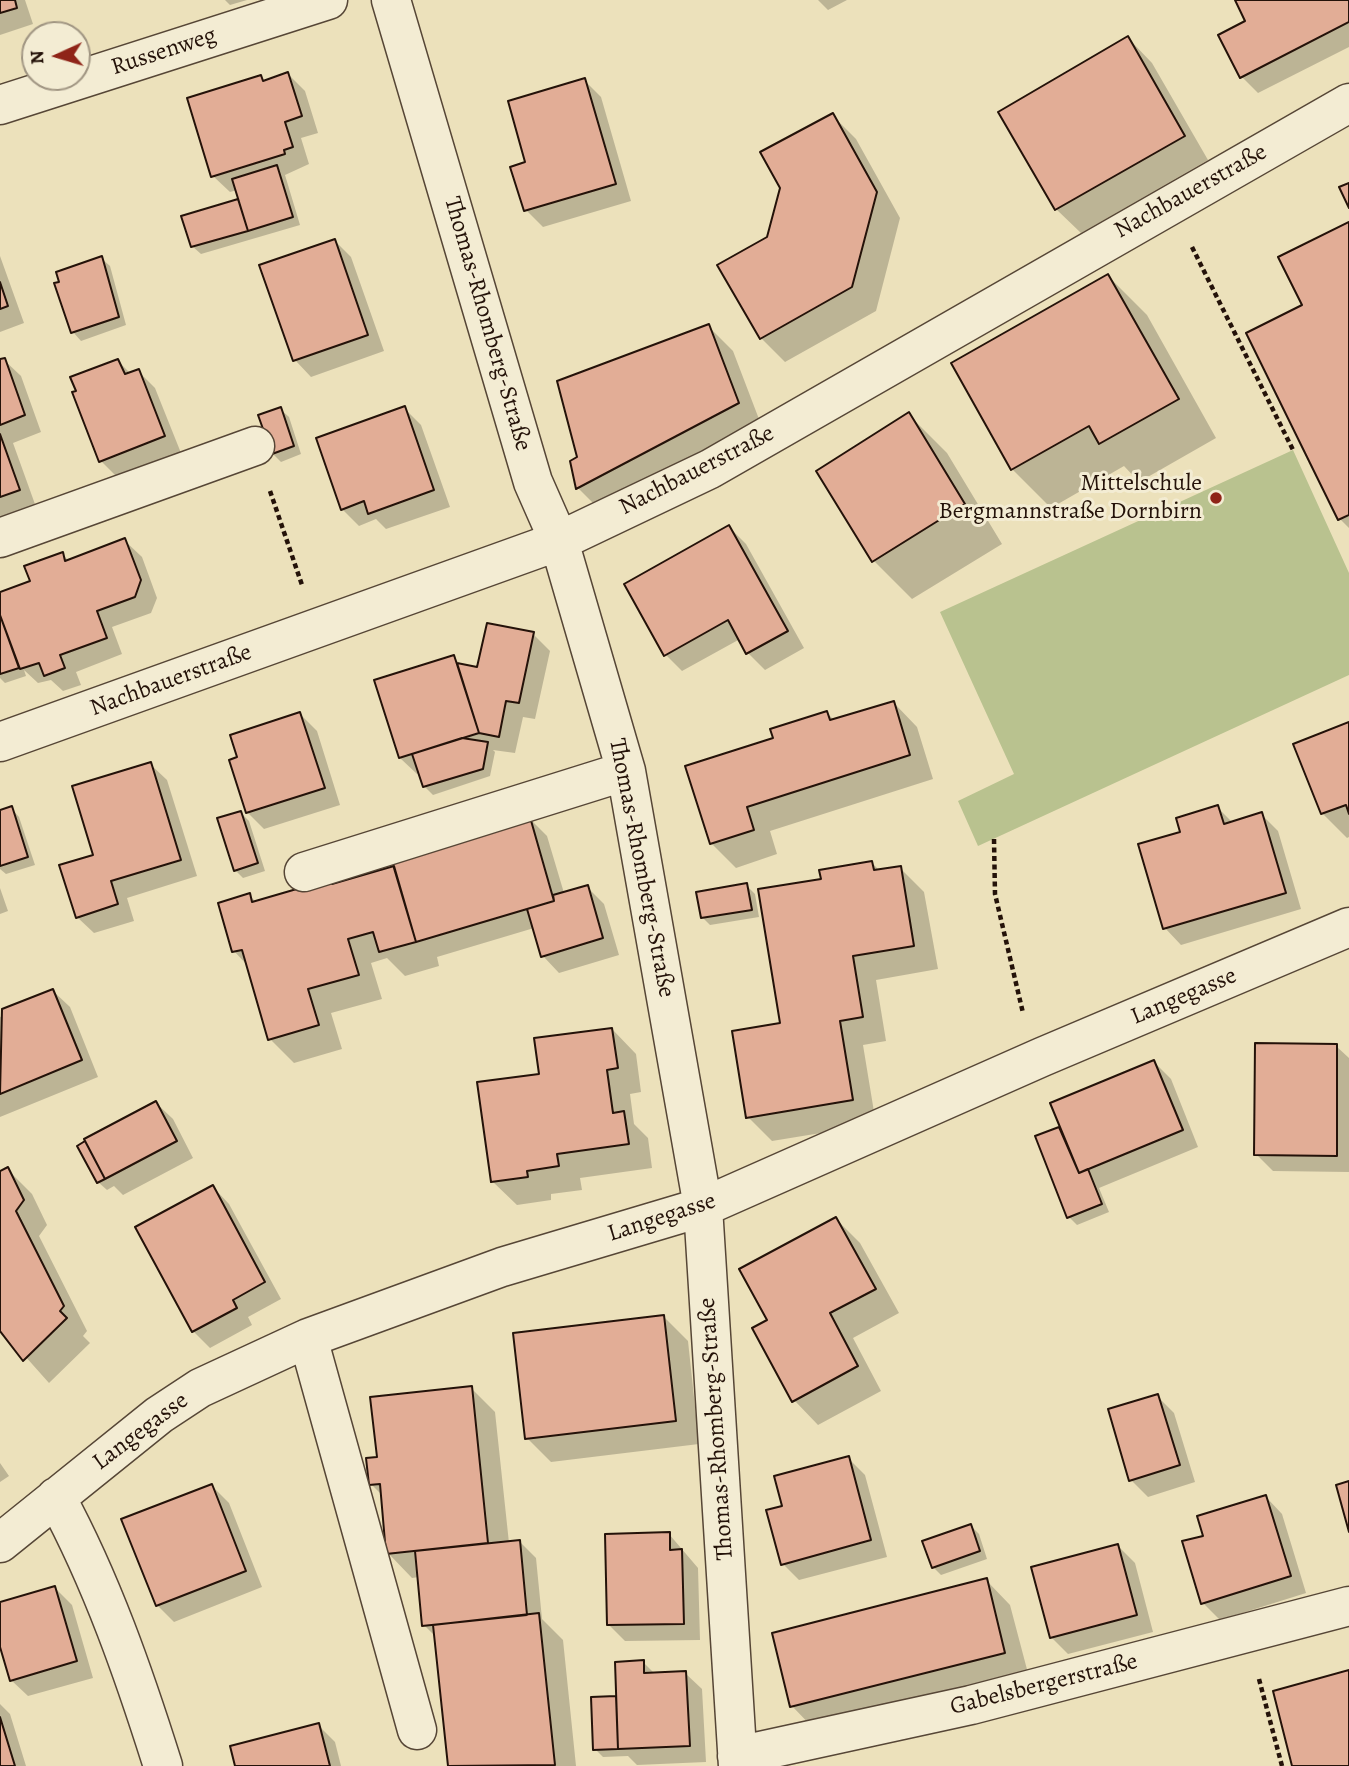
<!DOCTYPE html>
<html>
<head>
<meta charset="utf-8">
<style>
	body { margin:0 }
	#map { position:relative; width:1349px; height:1766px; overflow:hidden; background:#ece1bb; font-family:Alegreya,serif }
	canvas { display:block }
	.north { position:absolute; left:21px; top:21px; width:70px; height:70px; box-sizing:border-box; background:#f3ecd3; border:2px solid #a09582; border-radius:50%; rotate:266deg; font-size:19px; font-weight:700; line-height:28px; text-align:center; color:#241209 }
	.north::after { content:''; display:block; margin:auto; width:24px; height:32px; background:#8f2418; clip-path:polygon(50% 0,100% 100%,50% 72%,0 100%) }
</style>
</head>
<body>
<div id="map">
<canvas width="1349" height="1766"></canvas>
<div class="north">N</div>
</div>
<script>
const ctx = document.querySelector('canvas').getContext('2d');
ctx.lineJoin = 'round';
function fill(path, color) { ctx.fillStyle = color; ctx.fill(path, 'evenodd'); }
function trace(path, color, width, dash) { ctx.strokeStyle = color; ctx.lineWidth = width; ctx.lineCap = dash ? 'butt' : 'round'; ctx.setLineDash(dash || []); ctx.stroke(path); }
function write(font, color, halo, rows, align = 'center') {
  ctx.font = font + ' Alegreya,serif'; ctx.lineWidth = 6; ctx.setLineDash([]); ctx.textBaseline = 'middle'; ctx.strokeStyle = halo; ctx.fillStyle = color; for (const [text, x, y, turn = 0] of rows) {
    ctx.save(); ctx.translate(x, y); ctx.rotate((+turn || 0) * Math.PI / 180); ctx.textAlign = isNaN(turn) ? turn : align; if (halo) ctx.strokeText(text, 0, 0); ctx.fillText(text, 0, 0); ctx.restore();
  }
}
fill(new Path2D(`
	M 1293,450 L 1349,573 L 1349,675 L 978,846 L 958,801 L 1014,774 L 940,612 Z`), '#b9c28f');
fill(new Path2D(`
	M 0,0 L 25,0 L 33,24 L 0,35 Z
	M 225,0 L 247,0 L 230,5 Z
	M 818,0 L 847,0 L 828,10 Z
	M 1237,0 L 1349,0 L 1349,47 L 1258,93 L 1242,77 L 1248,22 Z
	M 1128,38 L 1152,63 L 1208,160 L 1081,233 L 1056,209 L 1001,112 Z
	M 288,74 L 305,91 L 318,133 L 301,138 L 309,164 L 285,175 L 300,225 L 201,254 L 192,246 L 184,217 L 240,200 L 237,190 L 230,192 L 213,176 L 261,77 L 266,82 Z
	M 584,80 L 601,97 L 631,201 L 543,227 L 526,210 Z
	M 832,115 L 856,139 L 900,218 L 876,311 L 785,362 L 761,338 L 769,238 Z
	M 1349,224 L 1349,528 L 1340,519 L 1305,306 Z
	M 335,241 L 351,257 L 384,351 L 311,377 L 295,360 Z
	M 0,256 L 24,323 L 0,332 Z
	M 101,258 L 110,266 L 126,325 L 81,341 L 73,332 Z
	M 1108,276 L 1147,315 L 1216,438 L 1139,482 L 1124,466 L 1051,508 L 1012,469 Z
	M 708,326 L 733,351 L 762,427 L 602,512 L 578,488 L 572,462 Z
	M 4,360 L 21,376 L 41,432 L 13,443 L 36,507 L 0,520 L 0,361 Z
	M 118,361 L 131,374 L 138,371 L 155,388 L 181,453 L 117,477 L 101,461 Z
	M 404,408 L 421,425 L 450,507 L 386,529 L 376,519 L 359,526 L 342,509 Z
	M 280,409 L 289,417 L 301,454 L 281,462 L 273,454 Z
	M 909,415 L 947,453 L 1002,544 L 912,599 L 874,561 Z
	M 729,527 L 746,544 L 804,648 L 765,670 L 748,653 L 740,639 L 682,671 L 666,655 Z
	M 125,541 L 142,557 L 157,598 L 151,613 L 112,627 L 122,654 L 76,672 L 81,685 L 63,691 L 51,680 L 38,683 L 24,670 L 26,676 L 5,683 L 0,678 L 0,594 L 32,583 L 62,554 L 69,561 Z
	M 533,634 L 550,651 L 535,719 L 523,717 L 515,753 L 493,750 L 495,752 L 490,776 L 433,795 L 425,787 L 420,773 L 417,774 L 400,758 L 453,657 L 462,666 L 479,669 Z
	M 893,702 L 917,727 L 933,779 L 770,831 L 777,854 L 736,868 L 711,843 L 775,740 L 827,713 L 835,721 Z
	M 300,714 L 317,731 L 340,805 L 264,829 L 247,812 Z
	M 1349,724 L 1349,837 L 1347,838 L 1322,813 Z
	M 150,764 L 167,780 L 197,876 L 127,898 L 134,921 L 94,933 L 77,917 L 95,856 Z
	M 1217,807 L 1233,823 L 1261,814 L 1278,831 L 1301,909 L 1181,945 L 1165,928 L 1182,833 Z
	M 11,808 L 19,817 L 35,865 L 6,874 L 0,869 L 0,812 Z
	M 241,813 L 249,821 L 265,871 L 243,878 L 235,870 Z
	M 530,819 L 547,836 L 564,893 L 587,887 L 604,904 L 619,955 L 559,973 L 543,956 L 534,928 L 437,957 L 439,966 L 405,976 L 387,958 L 371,963 L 382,999 L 331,1013 L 342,1049 L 294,1063 L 270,1039 L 248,966 L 234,951 L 249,895 L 257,903 L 331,881 L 335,885 Z
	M 872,863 L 880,871 L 900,868 L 924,892 L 938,969 L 876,980 L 886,1041 L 863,1045 L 876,1124 L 772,1141 L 748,1117 L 782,1024 L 823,880 Z
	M 746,885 L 755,894 L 759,917 L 710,925 L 702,917 Z
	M 0,888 L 8,911 L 0,914 Z
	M 53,991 L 70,1007 L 98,1077 L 0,1117 L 0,1017 Z
	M 612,1029 L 636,1054 L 641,1092 L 630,1094 L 634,1124 L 648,1138 L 652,1168 L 580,1178 L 582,1190 L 551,1194 L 551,1200 L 517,1205 L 492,1181 L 541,1075 Z
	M 1336,1046 L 1349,1058 L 1349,1172 L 1273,1171 L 1256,1154 Z
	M 1154,1062 L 1171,1079 L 1198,1147 L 1099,1188 L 1109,1212 L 1077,1225 L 1069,1217 L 1059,1129 L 1065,1135 Z
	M 156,1103 L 173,1119 L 193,1158 L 123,1195 L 114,1186 L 107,1190 L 98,1182 L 79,1147 L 85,1143 L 90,1149 Z
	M 8,1170 L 32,1194 L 47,1225 L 39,1236 L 87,1331 L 83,1336 L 90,1343 L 49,1383 L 0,1328 L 0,1173 Z
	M 213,1187 L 229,1204 L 281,1299 L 248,1317 L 252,1325 L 210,1348 L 193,1331 Z
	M 836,1219 L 860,1243 L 899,1313 L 853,1338 L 881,1391 L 818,1425 L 794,1400 L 769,1320 Z
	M 663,1316 L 688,1341 L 699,1444 L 551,1462 L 527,1438 Z
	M 471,1388 L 495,1412 L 509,1543 L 520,1542 L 536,1558 L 542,1619 L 563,1640 L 576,1766 L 450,1766 L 436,1637 L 424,1625 L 419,1577 L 412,1578 L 388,1553 L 383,1496 L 371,1484 L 379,1459 Z
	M 1157,1396 L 1174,1413 L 1195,1482 L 1148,1497 L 1131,1480 Z
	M 848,1458 L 865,1475 L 887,1557 L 799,1580 L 783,1564 L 785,1507 Z
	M 0,1463 L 9,1476 L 0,1482 Z
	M 212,1486 L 229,1503 L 262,1587 L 174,1622 L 157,1605 Z
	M 1266,1497 L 1282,1514 L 1306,1593 L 1220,1620 L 1203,1603 L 1205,1537 Z
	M 971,1526 L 979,1534 L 987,1559 L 941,1575 L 933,1567 Z
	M 669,1534 L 698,1568 L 700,1640 L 625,1641 L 609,1625 Z
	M 1118,1546 L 1135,1563 L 1153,1632 L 1068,1654 L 1051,1637 Z
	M 986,1580 L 1010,1605 L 1029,1677 L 816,1731 L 792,1706 Z
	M 55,1588 L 72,1605 L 93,1678 L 28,1696 L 11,1680 L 0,1641 L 0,1604 Z
	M 643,1662 L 655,1674 L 685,1673 L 702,1689 L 706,1762 L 637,1765 L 628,1756 L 603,1757 L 595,1749 L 593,1699 L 618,1698 Z
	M 0,1704 L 10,1714 L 26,1766 L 0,1766 Z
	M 318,1725 L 335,1742 L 341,1766 L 237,1766 Z`), '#0003');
const building = new Path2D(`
	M 0,0 L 15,0 L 17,8 L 0,13 Z
	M 1235,0 L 1349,0 L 1349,22 L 1240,78 L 1218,35 L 1245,21 Z
	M 1128,36 L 1185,136 L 1055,210 L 998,112 Z
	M 288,72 L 302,116 L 285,122 L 293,147 L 284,150 L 285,154 L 211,177 L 187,98 L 261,75 L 263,81 Z
	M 585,78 L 616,184 L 524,211 L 510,167 L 525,162 L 508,101 Z
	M 833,113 L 877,192 L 852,287 L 760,339 L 717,265 L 767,237 L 780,188 L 760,152 Z
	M 277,165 L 293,217 L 248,231 L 232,179 Z
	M 1349,183 L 1349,208 L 1339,187 Z
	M 238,199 L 248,231 L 191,247 L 181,216 Z
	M 1349,222 L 1349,515 L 1338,520 L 1246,333 L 1302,305 L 1278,257 Z
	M 335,239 L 368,335 L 293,361 L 259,265 Z
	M 102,256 L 119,317 L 71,333 L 54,283 L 59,282 L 56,272 Z
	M 1108,274 L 1179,399 L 1099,444 L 1089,426 L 1011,470 L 951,363 Z
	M 0,282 L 8,306 L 0,309 Z
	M 709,324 L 739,403 L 576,489 L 570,461 L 577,457 L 557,381 Z
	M 5,358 L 25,415 L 0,425 L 0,359 Z
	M 118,359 L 125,374 L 139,369 L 165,436 L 99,462 L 72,392 L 76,391 L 70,377 Z
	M 405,406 L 434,490 L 368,514 L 364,501 L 341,510 L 316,438 Z
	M 281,407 L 294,446 L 272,454 L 258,415 Z
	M 909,412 L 965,504 L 872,562 L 816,471 Z
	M 0,434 L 20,490 L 0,497 Z
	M 729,525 L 788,631 L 746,654 L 728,620 L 664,656 L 624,584 Z
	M 125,538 L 141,580 L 135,597 L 97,611 L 107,638 L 60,655 L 65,668 L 44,676 L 39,663 L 20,669 L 0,615 L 0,592 L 30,581 L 24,566 L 63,552 L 65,561 Z
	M 0,615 L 19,668 L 0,674 Z
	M 487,623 L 534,632 L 519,703 L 506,701 L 499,737 L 479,733 L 457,663 L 477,667 Z
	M 454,655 L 479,733 L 399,758 L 374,680 Z
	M 894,701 L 910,755 L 747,807 L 754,830 L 710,844 L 685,766 L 773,738 L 770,729 L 827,711 L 830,720 Z
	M 300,712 L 325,788 L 246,813 L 229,760 L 237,757 L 230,735 Z
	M 1349,722 L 1349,814 L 1346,805 L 1321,814 L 1293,744 Z
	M 462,738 L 488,742 L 483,769 L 423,787 L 412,754 Z
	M 151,762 L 181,860 L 111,881 L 118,904 L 76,918 L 59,865 L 93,855 L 72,786 Z
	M 1218,805 L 1224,824 L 1262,812 L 1286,893 L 1163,929 L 1138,844 L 1180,832 L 1176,818 Z
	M 12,806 L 28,857 L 0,866 L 0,810 Z
	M 241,811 L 258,863 L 234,871 L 217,818 Z
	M 530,817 L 554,901 L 416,942 L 391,858 Z
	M 872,861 L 874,870 L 901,866 L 914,946 L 853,956 L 863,1017 L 840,1021 L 853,1100 L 746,1118 L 732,1031 L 780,1023 L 758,889 L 821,879 L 819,870 Z
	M 394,866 L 416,942 L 379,952 L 373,932 L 348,939 L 359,975 L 308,989 L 319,1025 L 268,1040 L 242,950 L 232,952 L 218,903 L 250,893 L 252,902 L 331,879 L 332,884 Z
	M 747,883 L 752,910 L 701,918 L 696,892 Z
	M 588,885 L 603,938 L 541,957 L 527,909 L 554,901 L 553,895 Z
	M 53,989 L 82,1060 L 0,1094 L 2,1009 Z
	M 612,1028 L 618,1068 L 607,1070 L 613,1113 L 624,1111 L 629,1144 L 557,1154 L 559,1166 L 527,1171 L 528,1177 L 491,1182 L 477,1082 L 539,1074 L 534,1038 Z
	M 1255,1043 L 1337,1044 L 1337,1156 L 1254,1155 Z
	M 1154,1060 L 1183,1130 L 1079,1173 L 1050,1103 Z
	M 156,1101 L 177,1141 L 105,1179 L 84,1139 Z
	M 1059,1127 L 1079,1173 L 1088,1169 L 1102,1204 L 1067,1218 L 1035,1136 Z
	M 85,1141 L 105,1179 L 97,1183 L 77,1146 Z
	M 8,1167 L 24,1200 L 16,1211 L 64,1306 L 60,1311 L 67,1318 L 23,1361 L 0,1331 L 0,1171 Z
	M 213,1185 L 265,1282 L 233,1300 L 237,1308 L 192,1332 L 135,1227 Z
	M 836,1217 L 876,1289 L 830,1313 L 858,1366 L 792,1402 L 752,1328 L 767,1320 L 739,1269 Z
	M 664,1315 L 676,1421 L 525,1439 L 513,1333 Z
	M 472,1386 L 488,1543 L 386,1554 L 380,1484 L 369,1485 L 366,1458 L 377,1457 L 370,1397 Z
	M 1158,1394 L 1180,1465 L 1129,1481 L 1108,1409 Z
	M 849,1456 L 871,1540 L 781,1565 L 766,1510 L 782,1506 L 774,1476 Z
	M 1349,1481 L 1349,1532 L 1336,1485 Z
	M 212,1484 L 246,1571 L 156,1606 L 121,1519 Z
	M 1266,1495 L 1291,1576 L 1201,1604 L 1182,1541 L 1203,1536 L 1197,1516 Z
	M 971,1524 L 980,1551 L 932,1568 L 922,1541 Z
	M 670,1532 L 670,1550 L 682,1549 L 684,1624 L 607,1625 L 605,1534 Z
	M 520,1540 L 527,1615 L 422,1626 L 415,1551 Z
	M 1118,1544 L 1137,1615 L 1050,1638 L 1031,1567 Z
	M 987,1578 L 1005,1653 L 790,1707 L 772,1633 Z
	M 55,1586 L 77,1661 L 10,1681 L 0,1647 L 0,1602 Z
	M 539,1613 L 555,1765 L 448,1766 L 433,1625 Z
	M 644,1660 L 644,1673 L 686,1671 L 690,1746 L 618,1749 L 615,1662 Z
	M 1349,1670 L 1349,1766 L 1292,1766 L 1273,1691 Z
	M 616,1696 L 618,1749 L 593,1750 L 591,1697 Z
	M 0,1717 L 15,1766 L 0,1766 Z
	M 319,1723 L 330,1766 L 235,1766 L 230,1746 Z`);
fill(building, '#e2ad96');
trace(building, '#241209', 2);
const minor = new Path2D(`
	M 391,0 L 533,482 L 559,541 L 626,771 L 703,1207 L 738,1766
	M 0,105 L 328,0
	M 0,538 L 255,446
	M 0,742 L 559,541 L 710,469 L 1349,103
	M 304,872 L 626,771
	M 308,1338 L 417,1730
	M 56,1497 C 102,1582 134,1674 163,1766
	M 0,1543 L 159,1415 L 200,1388 L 308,1338 L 502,1267 L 703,1207 L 1042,1057 L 1349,927
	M 737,1756 L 971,1705 L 1349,1606`);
trace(minor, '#564636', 41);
trace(new Path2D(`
	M 1192,247 L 1293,450
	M 270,491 L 302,585
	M 994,839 L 995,894 L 1023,1013
	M 1259,1679 L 1282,1766`), '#241209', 4.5, [5, 3.5]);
trace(minor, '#f3ecd3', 38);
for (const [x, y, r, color] of [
	[1216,498,7,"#8f2418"]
]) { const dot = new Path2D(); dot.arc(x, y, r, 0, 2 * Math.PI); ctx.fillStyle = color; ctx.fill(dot); trace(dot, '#f3ecd3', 2.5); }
write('24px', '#241209', '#f3ecd3', [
	["Russenweg",164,52,-18],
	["Nachbauerstraße",1191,192,-29],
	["Thomas-Rhomberg-Straße",487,324,74],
	["Nachbauerstraße",697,471,-27],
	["Nachbauerstraße",171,681,-20],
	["Thomas-Rhomberg-Straße",641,868,79],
	["Langegasse",1184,997,-23],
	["Langegasse",662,1218,-18],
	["Thomas-Rhomberg-Straße",717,1429,-94],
	["Langegasse",141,1432,-37],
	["Gabelsbergerstraße",1044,1685,-14]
]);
write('24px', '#241209', '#f3ecd3', [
	["Mittelschule",1202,484],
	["Bergmannstraße Dornbirn",1202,512]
], 'right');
</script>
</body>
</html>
